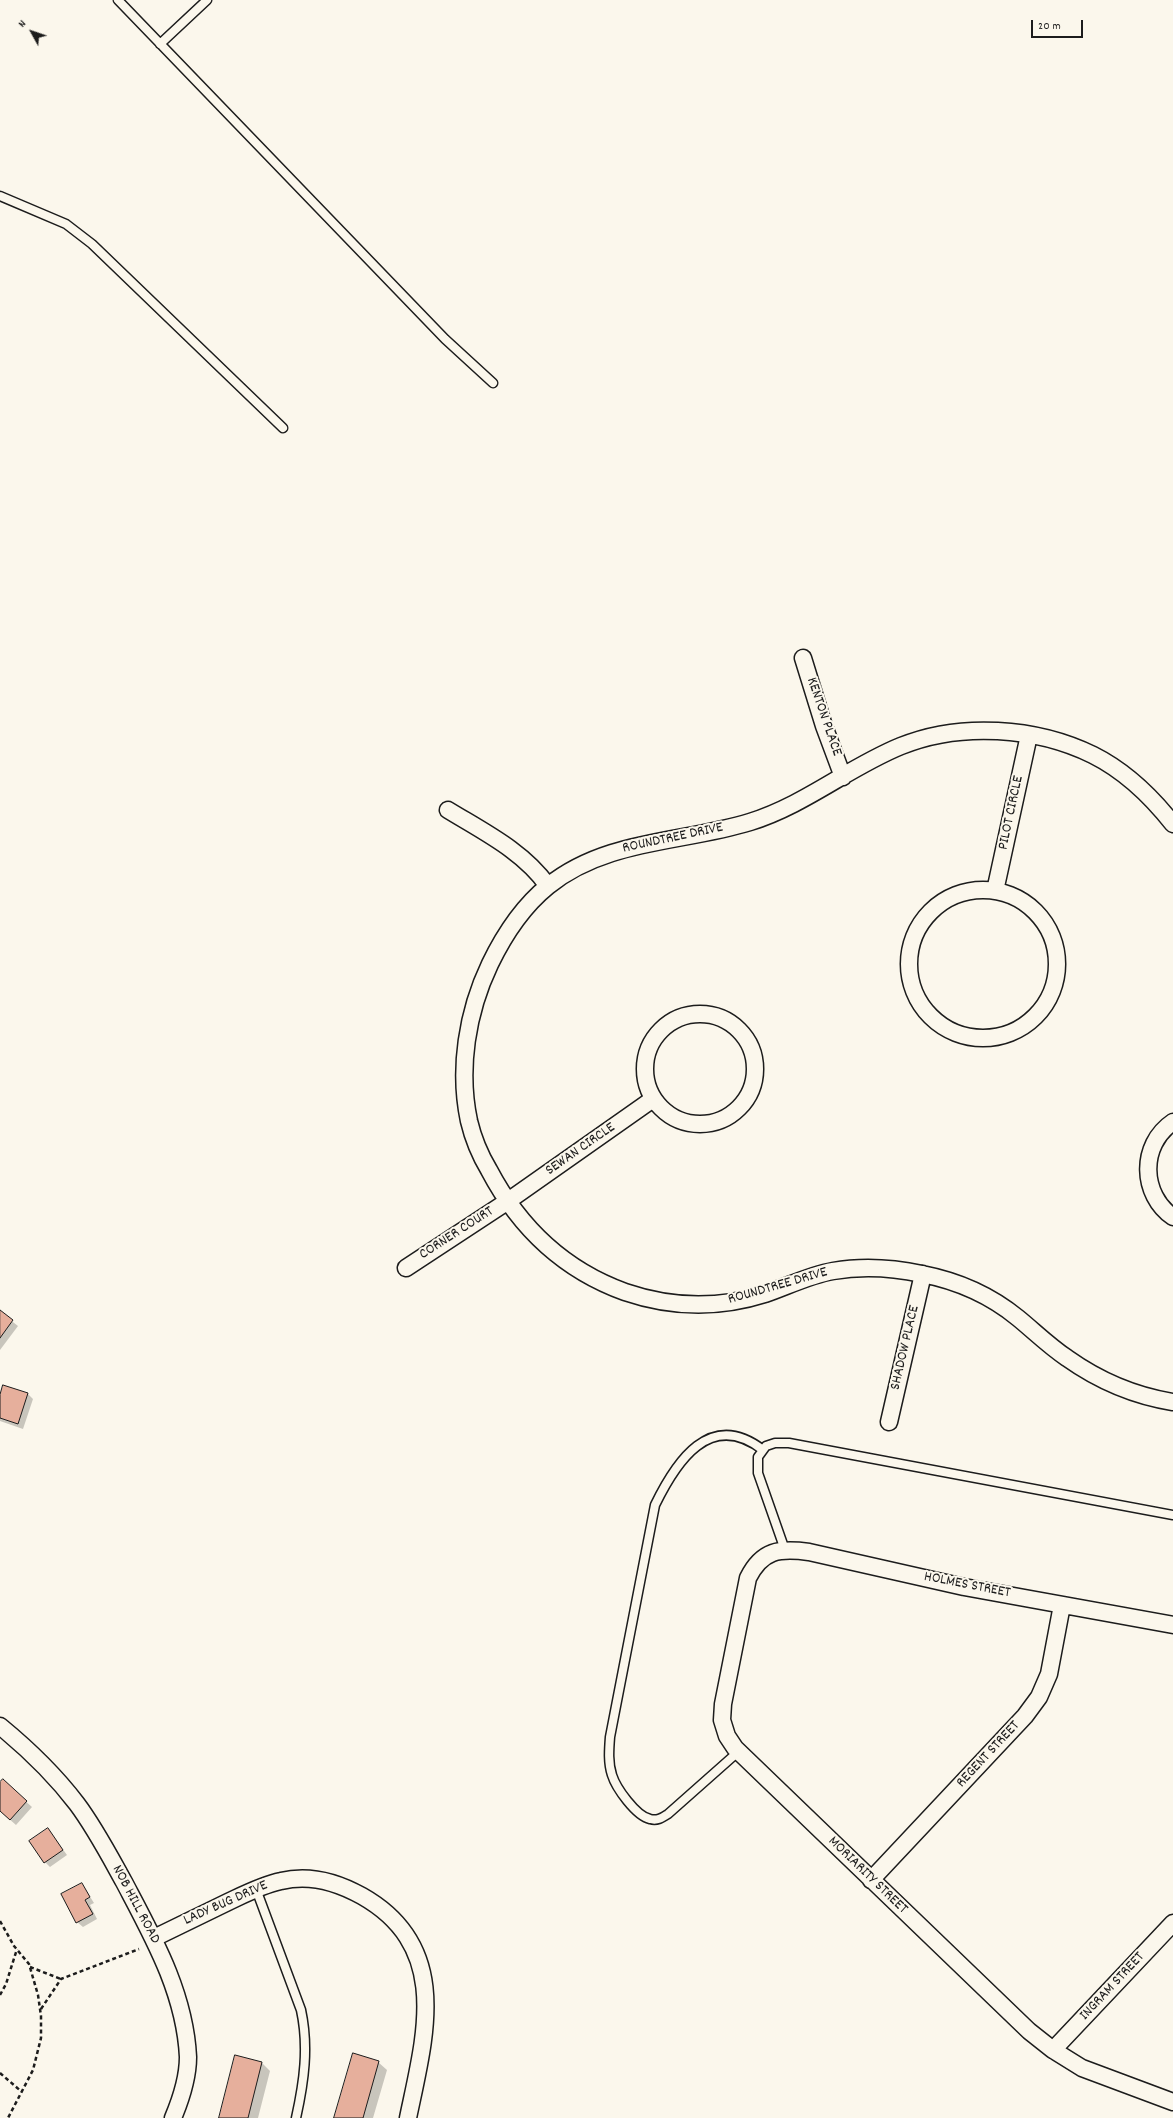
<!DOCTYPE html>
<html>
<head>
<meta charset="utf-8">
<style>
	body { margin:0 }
	#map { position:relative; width:1173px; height:2118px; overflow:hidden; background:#fbf7ec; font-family:Dekko,sans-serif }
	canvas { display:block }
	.north { position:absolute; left:12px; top:12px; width:40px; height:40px; -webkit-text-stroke:3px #fbf7ec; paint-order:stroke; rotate:310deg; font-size:11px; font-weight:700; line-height:16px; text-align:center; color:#1c1c1c }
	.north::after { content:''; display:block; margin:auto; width:14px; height:18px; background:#1c1c1c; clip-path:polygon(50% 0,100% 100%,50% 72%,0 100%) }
	.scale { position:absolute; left:1031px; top:20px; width:52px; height:18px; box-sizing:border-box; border:2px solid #1c1c1c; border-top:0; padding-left:5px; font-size:12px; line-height:14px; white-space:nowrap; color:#1c1c1c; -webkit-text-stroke:3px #fbf7ec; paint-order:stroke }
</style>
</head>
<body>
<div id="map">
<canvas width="1173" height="2118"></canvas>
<div class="north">N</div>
<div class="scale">20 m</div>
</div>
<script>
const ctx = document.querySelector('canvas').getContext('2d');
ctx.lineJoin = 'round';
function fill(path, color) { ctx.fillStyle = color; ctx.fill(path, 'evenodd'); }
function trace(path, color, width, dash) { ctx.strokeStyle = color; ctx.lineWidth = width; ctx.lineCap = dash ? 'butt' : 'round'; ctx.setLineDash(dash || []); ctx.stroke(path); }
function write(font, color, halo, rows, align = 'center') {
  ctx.font = font + ' Dekko,sans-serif'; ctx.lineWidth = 4; ctx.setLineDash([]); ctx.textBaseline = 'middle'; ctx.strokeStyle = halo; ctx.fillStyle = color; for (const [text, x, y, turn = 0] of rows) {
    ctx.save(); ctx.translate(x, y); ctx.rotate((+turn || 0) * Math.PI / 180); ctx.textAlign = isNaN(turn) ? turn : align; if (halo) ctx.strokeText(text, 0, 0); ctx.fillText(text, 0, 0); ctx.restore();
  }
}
fill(new Path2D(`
	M 0,1312 L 18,1326 L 0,1350 Z
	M 28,1394 L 33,1399 L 23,1429 L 0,1421 L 0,1399 Z
	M 3,1781 L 32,1807 L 16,1825 L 0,1811 L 0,1784 Z
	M 48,1829 L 67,1855 L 50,1867 L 45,1862 Z
	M 82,1884 L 94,1903 L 90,1905 L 97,1919 L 83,1927 L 77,1922 Z
	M 378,2062 L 387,2070 L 373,2118 L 335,2118 Z
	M 262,2063 L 270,2071 L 258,2118 L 220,2118 Z`), '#0003');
const building = new Path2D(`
	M 0,1310 L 13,1320 L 0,1338 Z
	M 3,1385 L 28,1393 L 18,1424 L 0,1418 L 0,1395 Z
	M 3,1779 L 27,1801 L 10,1820 L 0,1811 L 0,1782 Z
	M 48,1828 L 63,1850 L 44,1863 L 29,1841 Z
	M 82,1883 L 90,1897 L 85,1900 L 93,1914 L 76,1923 L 61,1894 Z
	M 353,2053 L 379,2061 L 363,2118 L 334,2118 Z
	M 235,2055 L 262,2062 L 248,2118 L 219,2118 Z`);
fill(building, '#e6af9c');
trace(building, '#1c1c1c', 1);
const service = new Path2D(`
	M 118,0 L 445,339 L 493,383
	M 160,44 L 207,0
	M 0,196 L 66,224 L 92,244 L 283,428
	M 785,1550 L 758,1473 L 758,1457 L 766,1446 L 775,1443 L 789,1443 L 1173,1515
	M 738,1752 L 668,1814 C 662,1818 657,1821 650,1819 C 636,1816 616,1788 612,1775 C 608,1763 609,1750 610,1737 L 655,1505 C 676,1462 710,1409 763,1450
	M 256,1889 L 301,2010 C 309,2047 304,2082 296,2118`);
const minor = new Path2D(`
	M 803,658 L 824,726 L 843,777
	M 448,810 C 484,832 523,851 548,886
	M 1173,824 C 1151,796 1125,771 1093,755 C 1036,727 960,722 901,746 C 849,767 805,805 750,822 C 682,843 606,839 548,886 C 522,907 504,935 490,964 C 467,1012 458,1069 469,1121 C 473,1138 480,1155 489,1170 C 519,1227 564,1270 625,1292 C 672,1308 718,1309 765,1294 C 788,1286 810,1275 833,1271 C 861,1266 894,1268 922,1274 C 958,1281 990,1295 1018,1318 C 1034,1331 1049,1346 1067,1358 C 1098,1380 1135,1396 1173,1402
	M909 964a74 74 0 1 1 148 0a74 74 0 1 1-148 0Z
	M 995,891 L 1029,735
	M645 1069a55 55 0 1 1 110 0a55 55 0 1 1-110 0Z
	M 1173,1122 C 1139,1145 1141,1195 1173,1217
	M 406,1268 L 508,1201 L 653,1099
	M 889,1422 L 923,1274
	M 1173,1625 L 964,1587 L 809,1552 C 779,1548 762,1550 748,1578 L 723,1704 L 722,1720 L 727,1736 L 735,1748 L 1029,2031 L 1053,2050 L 1082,2068 L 1173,2102
	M 0,1726 C 28,1749 55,1775 77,1804 C 95,1828 109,1855 124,1882 C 153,1937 185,1993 188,2057 C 188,2078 181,2099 173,2118
	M 871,1880 L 1025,1716 L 1039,1697 L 1049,1674 L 1062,1605
	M 154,1938 C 179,1926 203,1914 228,1902 C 245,1894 262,1885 281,1881 C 309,1874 337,1882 362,1896 C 452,1947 425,2036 408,2118
	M 1053,2050 L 1173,1923`);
trace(service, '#1c1c1c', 11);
trace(minor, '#1c1c1c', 19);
trace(new Path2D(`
	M 0,1921 L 14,1946 L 29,1964 L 38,1995 L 41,2016 L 41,2038 L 33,2070 L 8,2118
	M 30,1967 L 61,1979
	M 0,1995 L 6,1984 L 17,1949
	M 41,2009 L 61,1979 L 139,1949
	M 0,2073 L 22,2092`), '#1c1c1c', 2.5, [4, 3]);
trace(service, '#fbf7ec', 8);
trace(minor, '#fbf7ec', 16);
write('15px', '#1c1c1c', '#fbf7ec', [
	["KENTON PLACE",823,717,71],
	["PILOT CIRCLE",1012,813,-78],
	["ROUNDTREE DRIVE",673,839,-12],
	["SEWAN CIRCLE",581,1150,-35],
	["CORNER COURT",457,1234,-33],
	["ROUNDTREE DRIVE",778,1287,-16],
	["SHADOW PLACE",906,1348,-77],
	["HOLMES STREET",967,1586,11],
	["REGENT STREET",989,1755,-47],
	["MORIARITY STREET",867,1876,44],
	["LADY BUG DRIVE",226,1904,-24],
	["NOB HILL ROAD",135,1905,62],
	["INGRAM STREET",1113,1987,-47]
]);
</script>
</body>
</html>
